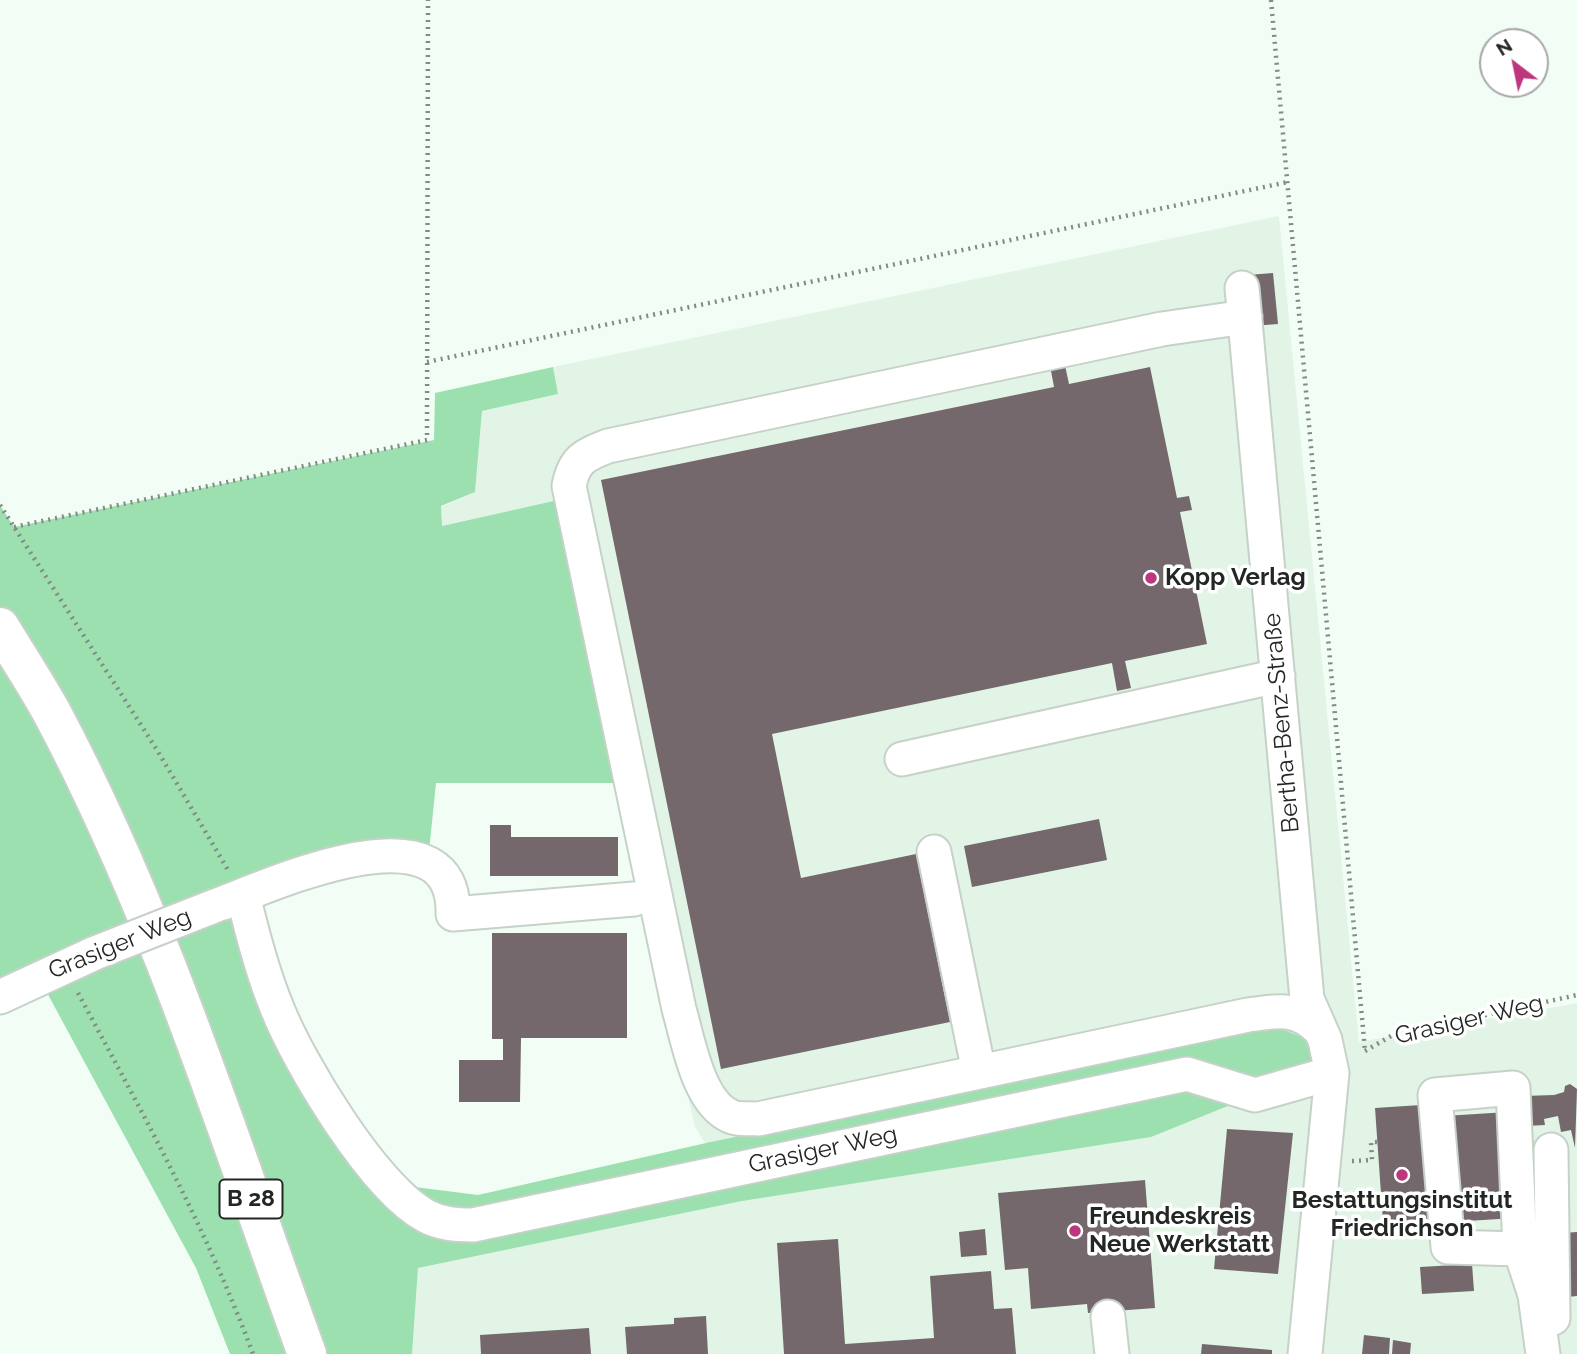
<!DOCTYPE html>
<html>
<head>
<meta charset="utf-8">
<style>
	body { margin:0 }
	#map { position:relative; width:1577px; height:1354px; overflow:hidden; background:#f2fef5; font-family:Raleway,sans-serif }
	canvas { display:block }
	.north { position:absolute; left:1479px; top:28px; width:70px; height:70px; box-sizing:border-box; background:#fff; border:2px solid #a7a9a7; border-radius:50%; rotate:328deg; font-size:19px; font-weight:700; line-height:28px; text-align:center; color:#232724 }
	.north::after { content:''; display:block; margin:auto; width:24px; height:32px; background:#bc377d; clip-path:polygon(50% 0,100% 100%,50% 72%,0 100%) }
</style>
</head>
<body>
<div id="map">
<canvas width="1577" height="1354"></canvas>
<div class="north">N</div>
</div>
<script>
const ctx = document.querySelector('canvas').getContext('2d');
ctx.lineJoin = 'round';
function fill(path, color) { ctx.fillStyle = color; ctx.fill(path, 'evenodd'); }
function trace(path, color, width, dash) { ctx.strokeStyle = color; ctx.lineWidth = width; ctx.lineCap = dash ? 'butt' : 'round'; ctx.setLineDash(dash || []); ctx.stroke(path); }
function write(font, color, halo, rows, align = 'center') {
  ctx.font = font + ' Raleway,sans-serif'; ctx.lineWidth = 7; ctx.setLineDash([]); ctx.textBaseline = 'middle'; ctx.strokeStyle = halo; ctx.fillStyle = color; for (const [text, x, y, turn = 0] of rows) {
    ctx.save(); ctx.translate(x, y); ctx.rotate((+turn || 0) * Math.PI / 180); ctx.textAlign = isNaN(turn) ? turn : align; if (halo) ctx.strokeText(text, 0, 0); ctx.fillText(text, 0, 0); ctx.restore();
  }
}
fill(new Path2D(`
	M 1279,216 L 1359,1042 L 1577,1003 L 1577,1354 L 412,1354 L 418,1268 L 742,1201 L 695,1127 L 616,783 L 558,500 L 442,526 L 441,507 L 475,492 L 482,411 L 558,394 L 553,367 Z`), '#e1f4e6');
fill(new Path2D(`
	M 553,367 L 558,394 L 482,411 L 475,492 L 441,506 L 442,526 L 558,500 L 616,783 L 436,783 L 428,861 L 243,895 L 255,942 L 391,1184 L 478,1195 L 706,1143 L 1274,1026 L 1302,1037 L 1332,1073 L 1255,1095 L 1151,1137 L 742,1201 L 418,1268 L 412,1354 L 230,1354 L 196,1268 L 39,978 L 0,997 L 0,505 L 14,527 L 434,440 L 435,393 Z`), '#9ce0b0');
fill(new Path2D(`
	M 1273,273 L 1278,324 L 1252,326 L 1248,275 Z
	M 1063,356 L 1069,384 L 1150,367 L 1177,498 L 1189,496 L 1192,510 L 1180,512 L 1207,644 L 1125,661 L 1131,688 L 1117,691 L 1112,663 L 772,734 L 801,878 L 916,854 L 950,1022 L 721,1069 L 601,480 L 1054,387 L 1049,360 Z
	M 1099,819 L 1107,860 L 972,887 L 964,846 Z
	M 490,825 L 511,825 L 511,837 L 618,837 L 618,876 L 490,876 Z
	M 492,933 L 627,933 L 627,1038 L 521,1038 L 520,1102 L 459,1102 L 459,1060 L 503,1060 L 503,1039 L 492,1039 Z
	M 1570,1084 L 1577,1089 L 1575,1148 L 1571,1130 L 1561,1132 L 1558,1116 L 1544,1119 L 1545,1125 L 1526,1126 L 1523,1096 L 1554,1095 L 1564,1092 L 1565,1086 Z
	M 1421,1105 L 1429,1219 L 1383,1222 L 1375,1108 Z
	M 1508,1112 L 1515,1218 L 1451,1222 L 1444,1116 Z
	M 1227,1129 L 1293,1133 L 1278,1274 L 1214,1269 Z
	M 1145,1180 L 1155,1308 L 1088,1313 L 1087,1304 L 1031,1309 L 1028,1268 L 1005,1270 L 998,1193 Z
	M 985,1229 L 987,1255 L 961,1257 L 959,1232 Z
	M 1577,1232 L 1577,1296 L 1567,1297 L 1563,1233 Z
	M 838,1239 L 845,1344 L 934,1338 L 930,1276 L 991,1271 L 994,1309 L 1012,1308 L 1016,1354 L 784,1354 L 777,1243 Z
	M 1472,1264 L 1474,1291 L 1422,1294 L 1420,1267 Z
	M 706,1316 L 708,1354 L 627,1354 L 625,1327 L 674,1324 L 674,1318 Z
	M 589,1328 L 591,1354 L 481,1354 L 480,1335 Z
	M 1364,1335 L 1390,1338 L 1389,1354 L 1362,1354 Z
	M 1393,1340 L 1411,1343 L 1410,1354 L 1392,1354 Z
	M 1202,1344 L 1272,1350 L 1272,1354 L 1201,1354 Z`), '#74686c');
const minor = new Path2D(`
	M 1242,288 L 1307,999 L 1325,1040 L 1332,1073 L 1305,1354
	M 1245,317 L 1162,329 L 608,446 C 584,455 574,460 569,486 L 679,1009 C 688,1040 698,1102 730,1116 C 737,1120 750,1118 758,1119 L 1248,1015 C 1278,1011 1297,1006 1320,1030
	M 902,759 L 1278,676
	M 934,852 L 979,1072
	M 243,895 C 252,933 262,972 277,1008 C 299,1064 374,1188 426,1216 C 441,1224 456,1225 473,1225 L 1187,1074 L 1255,1095 L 1332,1073
	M 223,903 C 277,882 456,802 453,914 L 634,899
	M 0,997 L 95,953
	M 1551,1150 L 1553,1318
	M 1520,1249 L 1448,1247 L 1435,1095 L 1513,1088 L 1520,1249 L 1535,1295 L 1543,1354
	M 1108,1317 L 1112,1354`);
const major = new Path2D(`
	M 0,627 C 17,655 36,684 52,713 C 160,916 229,1139 307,1354`);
trace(minor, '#c6d1c8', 37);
trace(major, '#c6d1c8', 42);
trace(new Path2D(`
	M 1271,0 L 1365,1051
	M 427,362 L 1288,182
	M 0,505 L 157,750 L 228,870
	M 14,527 L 427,440 L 428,0
	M 78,993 C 143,1114 205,1225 253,1354
	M 1365,1051 L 1391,1036 L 1577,995
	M 1352,1161 L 1372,1160 L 1371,1142 L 1377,1142
	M 1351,1201 L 1381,1199`), '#828a84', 4.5, [2, 5]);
trace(minor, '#fff', 33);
trace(major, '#fff', 38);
const minorBridge = new Path2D(`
	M 95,953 L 217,905`);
trace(minorBridge, '#c6d1c8', 37, []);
trace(minorBridge, '#fff', 33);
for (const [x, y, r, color] of [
	[1151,578,7,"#bc377d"],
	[1402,1175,7,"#bc377d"],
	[1075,1231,7,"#bc377d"]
]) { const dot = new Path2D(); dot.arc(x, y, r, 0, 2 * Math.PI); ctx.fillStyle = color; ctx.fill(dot); trace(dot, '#fff', 2.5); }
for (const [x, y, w] of [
	[251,1199,63]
]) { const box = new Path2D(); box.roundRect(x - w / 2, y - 19.5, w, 39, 5); ctx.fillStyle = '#fff'; ctx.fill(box); trace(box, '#232724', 2); }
write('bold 23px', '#232724', null, [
	["B 28",251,1199]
]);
write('bold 24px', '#232724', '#fff', [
	["Kopp Verlag",1165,578],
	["Bestattungsinstitut",1402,1201,"center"],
	["Friedrichson",1402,1229,"center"],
	["Freundeskreis",1089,1217],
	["Neue Werkstatt",1089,1245]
], 'left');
write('24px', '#232724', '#fff', [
	["Bertha-Benz-Straße",1282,723,-95],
	["Grasiger Weg",120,944,-22],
	["Grasiger Weg",1469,1020,-13],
	["Grasiger Weg",823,1150,-12]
]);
</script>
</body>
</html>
